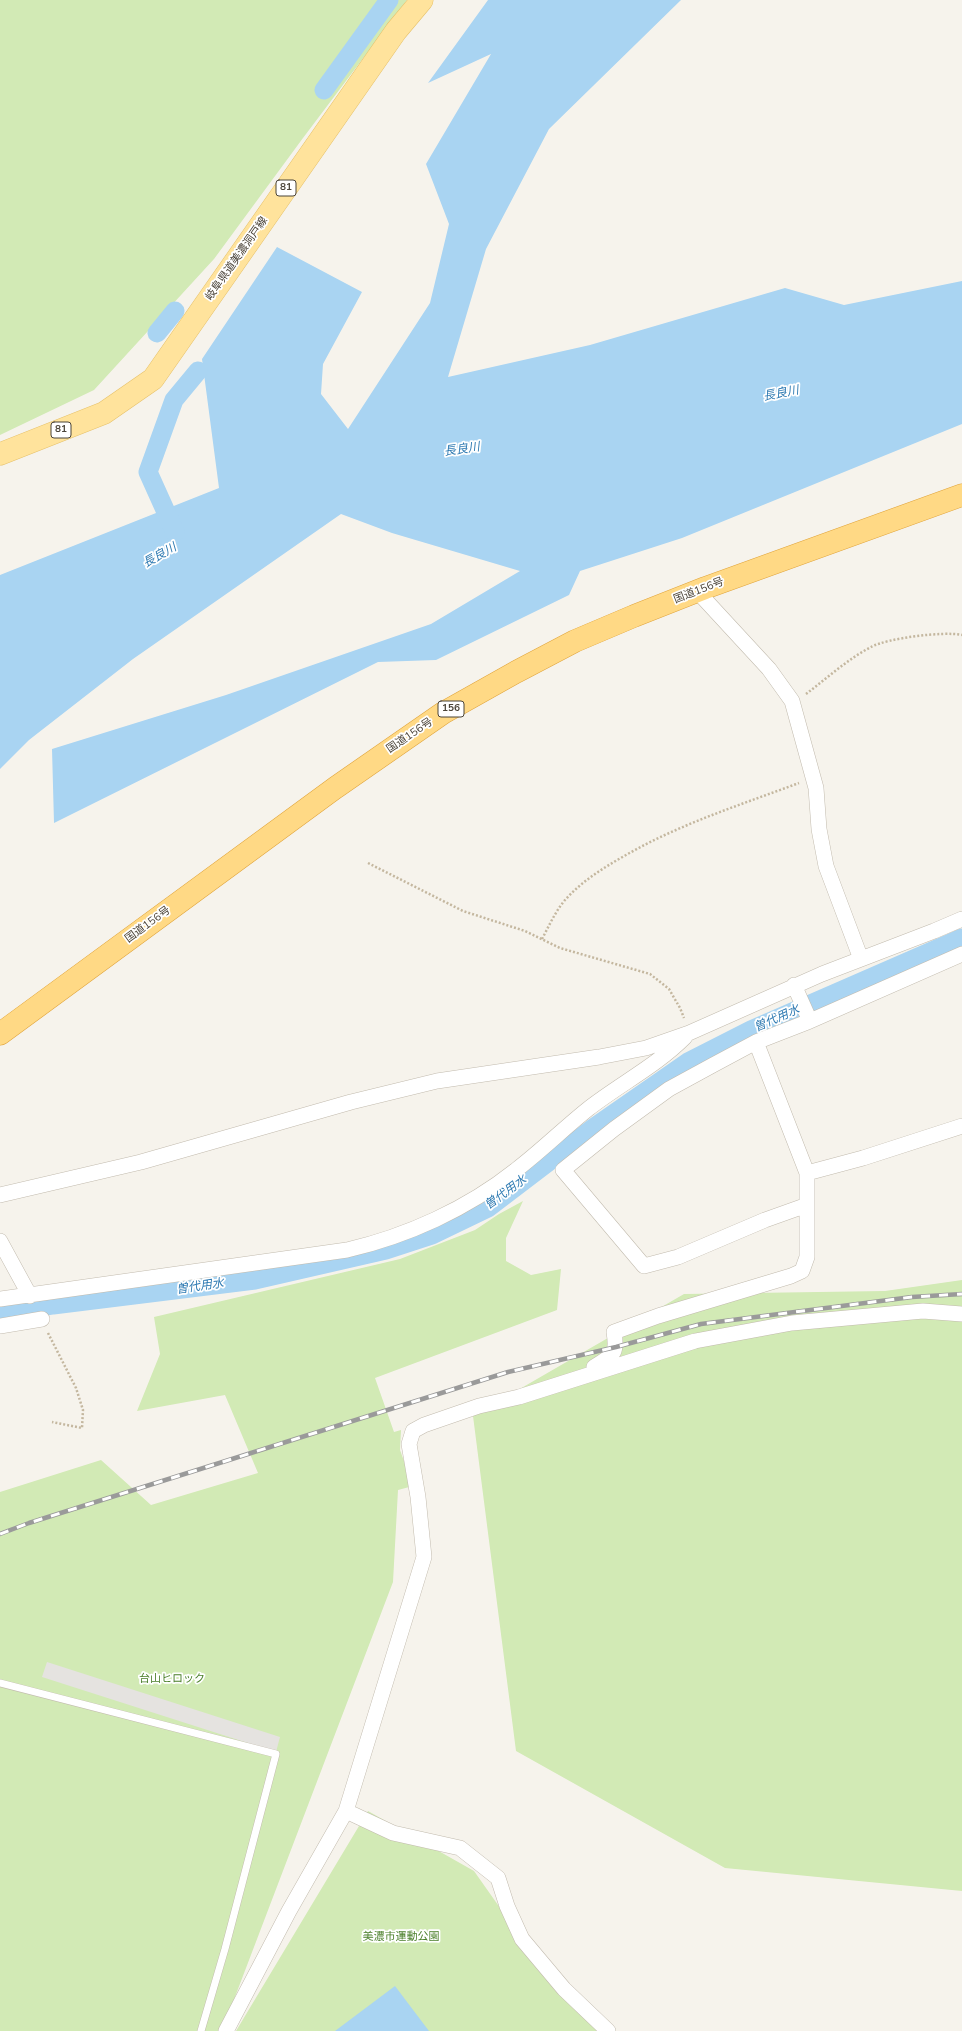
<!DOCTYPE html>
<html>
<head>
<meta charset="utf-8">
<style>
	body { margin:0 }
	canvas { display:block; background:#f6f3ec }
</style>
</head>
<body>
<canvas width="962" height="2031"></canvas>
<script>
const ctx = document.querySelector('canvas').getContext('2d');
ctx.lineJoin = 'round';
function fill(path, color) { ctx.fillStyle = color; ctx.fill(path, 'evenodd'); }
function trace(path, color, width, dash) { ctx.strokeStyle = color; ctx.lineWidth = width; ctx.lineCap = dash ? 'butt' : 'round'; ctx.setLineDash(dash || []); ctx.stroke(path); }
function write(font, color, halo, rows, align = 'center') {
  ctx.font = font + ' "Nunito Sans","Noto Sans JP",sans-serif'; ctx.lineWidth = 3.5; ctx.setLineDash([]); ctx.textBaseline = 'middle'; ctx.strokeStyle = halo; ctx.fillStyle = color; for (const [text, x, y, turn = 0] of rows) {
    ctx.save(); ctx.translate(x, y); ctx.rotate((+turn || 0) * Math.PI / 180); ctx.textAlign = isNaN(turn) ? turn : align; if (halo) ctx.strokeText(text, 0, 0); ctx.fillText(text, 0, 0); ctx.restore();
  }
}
fill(new Path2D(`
	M 0,0 L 407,0 L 303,138 L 214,259 L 94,390 L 0,435 Z
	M 523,1201 L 506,1238 L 506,1261 L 531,1275 L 561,1269 L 557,1310 L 375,1378 L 394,1432 L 401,1430 L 400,1450 L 413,1486 L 398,1490 L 393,1582 L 222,2031 L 0,2031 L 0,1492 L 101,1460 L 151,1505 L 258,1473 L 225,1395 L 137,1411 L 160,1354 L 154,1317 L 400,1259 L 475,1230 L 499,1214 Z
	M 962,1280 L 962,1891 L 725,1868 L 516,1751 L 473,1416 L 684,1294 L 885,1291 Z
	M 368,1811 L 474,1871 L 522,1939 L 607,2031 L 236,2031 Z`), '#d2eab5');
fill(new Path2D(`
	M 47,1662 L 280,1737 L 276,1752 L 42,1677 Z`), '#e5e3e0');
fill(new Path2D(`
	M 488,0 L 681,0 L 549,129 L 486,249 L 448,377 L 590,345 L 785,288 L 844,305 L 962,281 L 962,424 L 682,538 L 580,571 L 569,595 L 436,660 L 378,662 L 54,823 L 52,749 L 226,695 L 431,624 L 520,571 L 392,533 L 341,514 L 133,659 L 29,740 L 0,769 L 0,575 L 219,488 L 202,359 L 277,247 L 362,292 L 323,364 L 321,394 L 348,429 L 430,303 L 449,224 L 426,164 L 491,54 L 428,83 Z
	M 395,1986 L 429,2031 L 335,2031 Z`), '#a9d4f2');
trace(new Path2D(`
	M 324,90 L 389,0
	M 157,333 L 175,311
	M 175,532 L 148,472 L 174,400 L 198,371
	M 0,1314 L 53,1305 L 255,1280 L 386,1250 L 432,1235 L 488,1208 L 593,1128 L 688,1062 L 751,1030 L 962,938`), '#a9d4f2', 19);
const service = new Path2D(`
	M 0,1683 L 276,1754 L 225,1949 L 201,2031`);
const minor = new Path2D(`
	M 697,591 L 769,669 L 792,701 L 816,788 L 819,829 L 826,866 L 861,959
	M 794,985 L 810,1021
	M 756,1042 L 807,1173 L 807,1205 L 765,1220 L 678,1257 L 644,1266 L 563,1170 L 614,1129 L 669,1089 L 713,1065 L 756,1042 L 810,1021 L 962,954
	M 807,1173 L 863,1158 L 962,1126
	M 0,1195 L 141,1162 L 351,1102 L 437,1081 L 599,1057 L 646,1048 L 689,1033 L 822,974 L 934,931 L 962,919
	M 0,1241 L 30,1296
	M 0,1299 L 347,1250 C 407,1236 467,1209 516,1170 C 541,1151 563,1129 588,1109 C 620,1084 656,1066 685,1037
	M 0,1326 L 42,1319
	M 594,1367 C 612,1355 618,1356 614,1332 L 658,1316 L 791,1276 L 802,1271 L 807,1257 L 807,1205
	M 346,1811 L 393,1833 L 460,1848 L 498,1878 L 507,1906 L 522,1939 L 564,1989 L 608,2031
	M 226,2031 L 289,1911 L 346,1811 L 424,1557 L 418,1497 L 409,1444 L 413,1431 L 424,1425 L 479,1406 L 519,1397 L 695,1341 L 792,1323 L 923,1311 L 962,1314`);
const primary = new Path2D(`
	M 0,454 L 104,413 L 153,379 L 396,31 L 422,0`);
const trunk = new Path2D(`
	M 0,1034 L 335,788 L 443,713 L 516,672 L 575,641 L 634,616 L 705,588 L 962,495`);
trace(service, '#c2bbae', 8);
trace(minor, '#c2bbae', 16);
trace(primary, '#e6c16a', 23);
trace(trunk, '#e0a43c', 23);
trace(new Path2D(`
	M 806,694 C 827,678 848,659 871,647 C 888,638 944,631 962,635
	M 368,863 L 463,911 L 525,931 L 560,948 L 650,974 L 669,989 L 680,1008 L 684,1018
	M 542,939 C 549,926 555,912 565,900 C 582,881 603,868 626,855 C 680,824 740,805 799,783
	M 48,1333 L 76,1388 L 83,1410 L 82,1428 L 52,1422`), '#c4b79f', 2.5, [2, 2]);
trace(service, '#fff', 7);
trace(minor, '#fff', 15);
trace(primary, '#ffe39c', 22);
trace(trunk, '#ffd985', 22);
const rail = new Path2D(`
	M 0,1534 L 29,1523 L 508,1372 L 616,1347 L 701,1324 L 912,1297 L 962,1294`);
trace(rail, '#9a9a9a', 4.5);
trace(rail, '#fff', 3, [9]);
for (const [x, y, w] of [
	[286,188,20],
	[61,430,20],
	[451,709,26]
]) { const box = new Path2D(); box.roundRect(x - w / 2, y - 8, w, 16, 3); ctx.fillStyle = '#fff'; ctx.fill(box); trace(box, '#4b4439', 1); }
write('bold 10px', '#4b4439', null, [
	["81",286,188],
	["81",61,430],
	["156",451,709]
]);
write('11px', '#4b4439', '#fff', [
	["岐阜県道美濃洞戸線",237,259,-55],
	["国道156号",699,591,-21],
	["国道156号",410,736,-34],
	["国道156号",148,925,-36]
]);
write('11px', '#4a7f2a', '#fff', [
	["台山ヒロック",172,1679],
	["美濃市運動公園",401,1937]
]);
write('italic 12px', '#2e7ab2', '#fff', [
	["長良川",781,394,-11],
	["長良川",462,450,-8],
	["長良川",160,556,-30],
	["曽代用水",777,1019,-24],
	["曽代用水",506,1193,-36],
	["曽代用水",200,1287,-8]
]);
</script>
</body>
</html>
